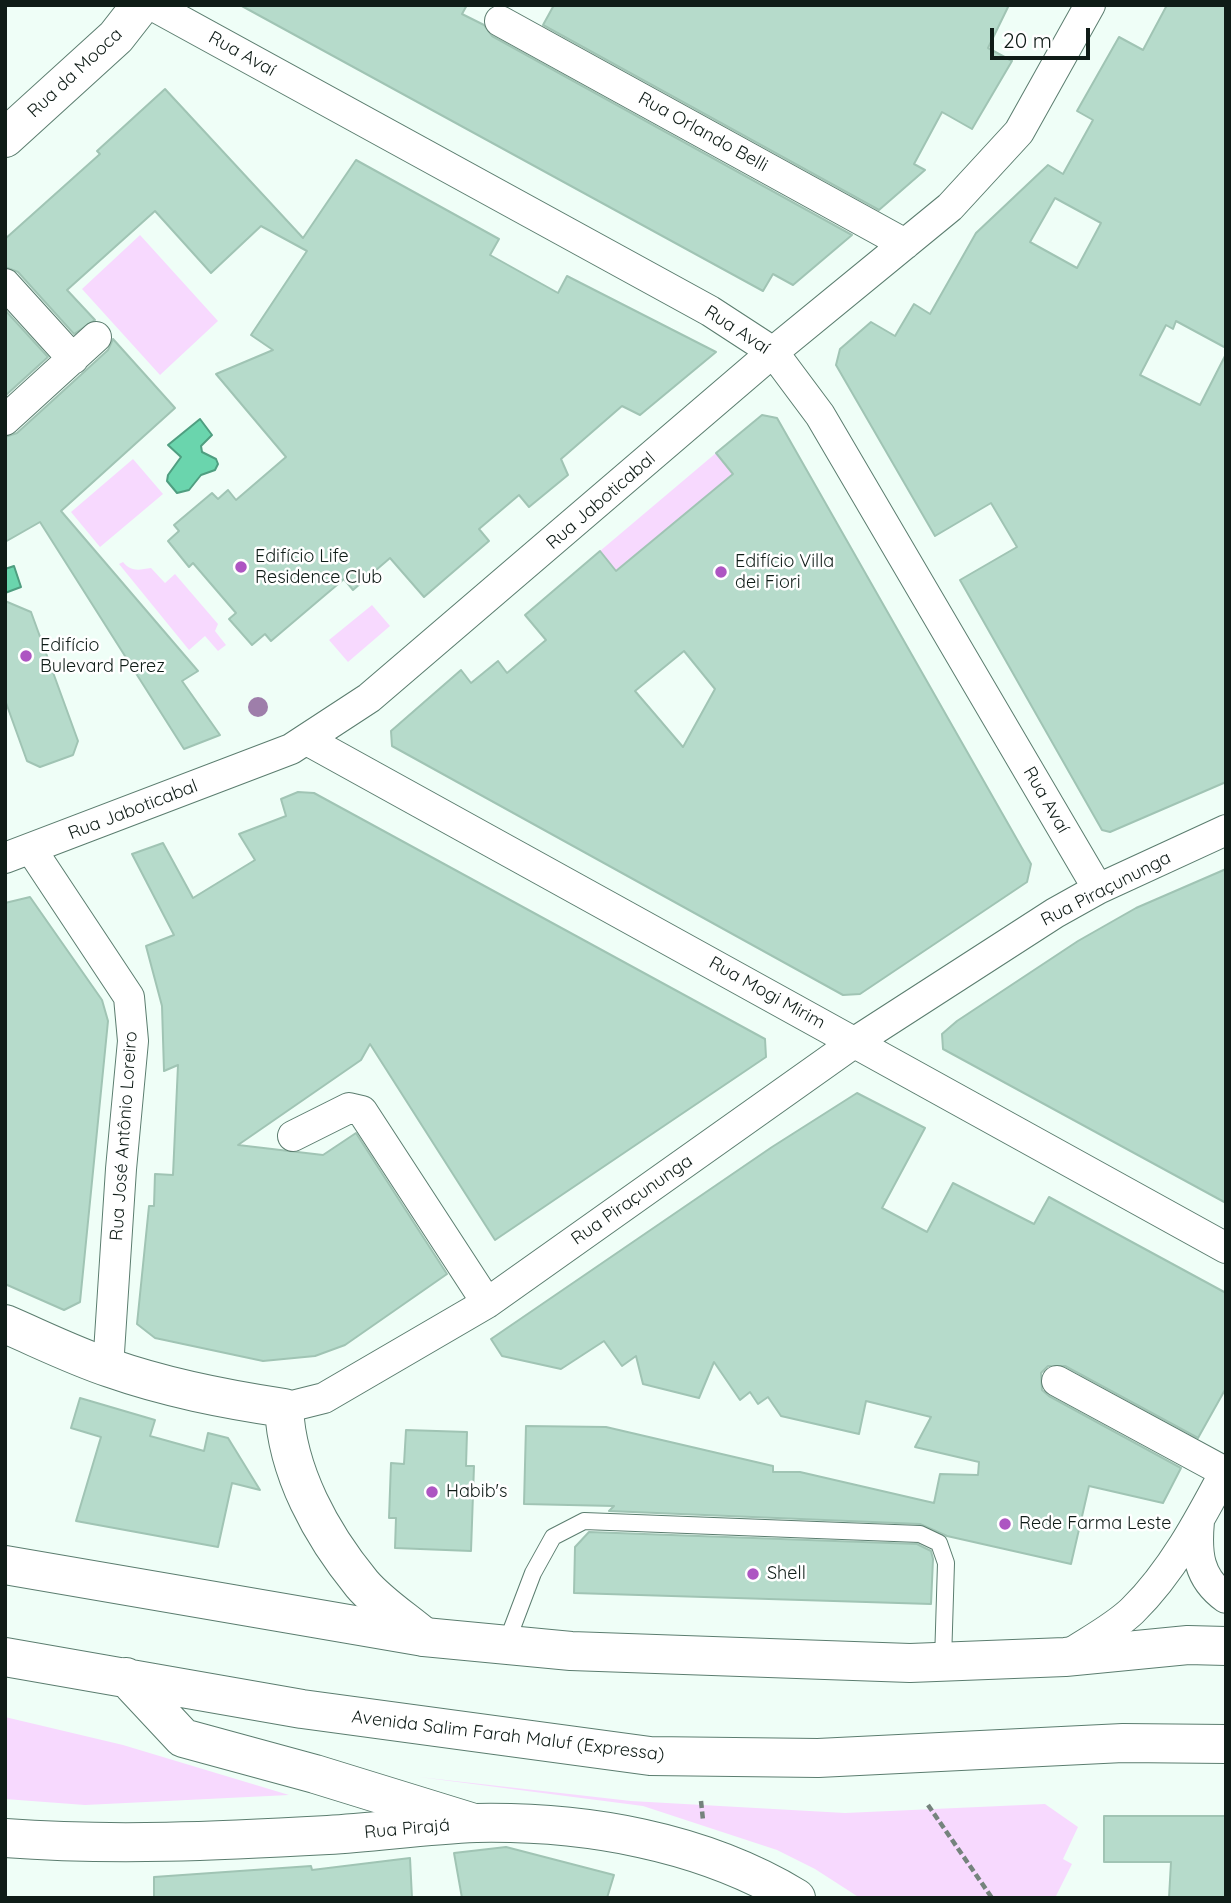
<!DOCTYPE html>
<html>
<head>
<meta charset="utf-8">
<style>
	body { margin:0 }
	#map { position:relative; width:1231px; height:1903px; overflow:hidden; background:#effef7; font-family:Quicksand,sans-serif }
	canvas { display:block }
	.frame { position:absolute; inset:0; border:7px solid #0f1c17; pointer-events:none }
	.scale { position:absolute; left:990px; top:28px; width:100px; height:32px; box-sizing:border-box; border:4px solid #0f1c17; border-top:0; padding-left:9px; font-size:21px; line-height:24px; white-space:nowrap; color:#0f1c17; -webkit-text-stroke:5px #fff; paint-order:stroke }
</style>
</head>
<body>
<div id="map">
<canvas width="1231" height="1903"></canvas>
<div class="frame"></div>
<div class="scale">20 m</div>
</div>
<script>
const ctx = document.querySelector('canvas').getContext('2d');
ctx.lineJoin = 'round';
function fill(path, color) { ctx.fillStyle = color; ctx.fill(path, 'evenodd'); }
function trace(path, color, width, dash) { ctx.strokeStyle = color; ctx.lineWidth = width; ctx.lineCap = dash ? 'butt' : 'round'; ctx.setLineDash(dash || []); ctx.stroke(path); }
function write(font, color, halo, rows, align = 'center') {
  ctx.font = font + ' Quicksand,sans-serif'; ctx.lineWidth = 5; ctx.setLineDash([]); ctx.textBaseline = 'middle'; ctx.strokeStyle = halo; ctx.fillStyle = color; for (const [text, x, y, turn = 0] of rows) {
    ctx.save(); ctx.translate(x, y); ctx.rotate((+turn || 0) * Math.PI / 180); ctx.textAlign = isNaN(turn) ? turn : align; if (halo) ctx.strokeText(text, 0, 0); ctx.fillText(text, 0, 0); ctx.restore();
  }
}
fill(new Path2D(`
	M 140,235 L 218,321 L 160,375 L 82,289 Z
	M 716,453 L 733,474 L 639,552 L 629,587 L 600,551 Z
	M 133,459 L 163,494 L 100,547 L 71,512 Z
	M 123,562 C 131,572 139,570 151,568 L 165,583 L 175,574 L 218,624 L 215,631 L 226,645 L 218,651 L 205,636 L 189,650 L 119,564 Z
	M 372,605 L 390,626 L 348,662 L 329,640 Z
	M 5,1717 L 123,1745 L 289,1795 L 85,1805 L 5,1799 Z
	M 419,1777 L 631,1801 L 845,1813 L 1045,1804 L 1078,1827 L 1063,1859 L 1072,1864 L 1055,1898 L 860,1898 L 815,1869 L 777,1850 L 643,1806 Z`), '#f7d9fe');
const water = new Path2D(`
	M 200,419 L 212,435 L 201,446 L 202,452 L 216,459 L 218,464 L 215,470 L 201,475 L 189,490 L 177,493 L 167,481 L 168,475 L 181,457 L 168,445 Z
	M 14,566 L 21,587 L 5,593 L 5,569 Z`);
fill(water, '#6ad5ad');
trace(water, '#4f9e80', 2);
const building = new Path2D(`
	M 240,5 L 467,5 L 462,14 L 484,25 L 492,36 L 852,235 L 793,285 L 773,274 L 763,291 Z
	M 554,5 L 1009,5 L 988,48 L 1012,61 L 972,129 L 942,112 L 914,164 L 925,170 L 879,210 L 543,25 Z
	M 1167,5 L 1226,5 L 1226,348 L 1176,321 L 1173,329 L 1166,325 L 1140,375 L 1200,405 L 1226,354 L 1226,782 L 1110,832 L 1102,830 L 960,580 L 1017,547 L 991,503 L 935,536 L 836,365 L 840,349 L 871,322 L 895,336 L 914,304 L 930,314 L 976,233 L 1048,165 L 1063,174 L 1093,120 L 1077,111 L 1119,37 L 1143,50 ZM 1055,198 L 1101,223 L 1077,268 L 1030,242 Z
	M 165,89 L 303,238 L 356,160 L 499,239 L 490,255 L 558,293 L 567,276 L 716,352 L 640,415 L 622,406 L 561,459 L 568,475 L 529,507 L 519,495 L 479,529 L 489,541 L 424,597 L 390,558 L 353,590 L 344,579 L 271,641 L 265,634 L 252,645 L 229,619 L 236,613 L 193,563 L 189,567 L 168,541 L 179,531 L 174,525 L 212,493 L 218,499 L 228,490 L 236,500 L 286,457 L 216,374 L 273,350 L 251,335 L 307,251 L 261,226 L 211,273 L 155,211 L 67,290 L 95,320 L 74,334 L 18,272 L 5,267 L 5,239 L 100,154 L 97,151 Z
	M 5,310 L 48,357 L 5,396 Z
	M 113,339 L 175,408 L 61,511 L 198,671 L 182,681 L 220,735 L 184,749 L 40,522 L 5,542 L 5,437 L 17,433 L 84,372 L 108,350 Z
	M 762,415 L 777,418 L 1031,864 L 1027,882 L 860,994 L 843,995 L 392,746 L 391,731 L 461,670 L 471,683 L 498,661 L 507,673 L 546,640 L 525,615 L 600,551 L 616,571 L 733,474 L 716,453 ZM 684,651 L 715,689 L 683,747 L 635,691 Z
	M 5,601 L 31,612 L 78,741 L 73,755 L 40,767 L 27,761 L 5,700 Z
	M 298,792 L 314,793 L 765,1039 L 766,1057 L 495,1240 L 370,1044 L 361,1060 L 238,1145 L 323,1155 L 356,1133 L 447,1274 L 345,1345 L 315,1356 L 263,1361 L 155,1338 L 137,1324 L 149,1206 L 154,1206 L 155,1174 L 173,1175 L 178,1065 L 164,1071 L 162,1006 L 146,946 L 174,935 L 132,854 L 163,843 L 193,898 L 255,860 L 239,834 L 286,816 L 281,799 Z
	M 1226,869 L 1226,1203 L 943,1049 L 942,1034 L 957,1021 L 1078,941 L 1136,908 Z
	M 30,897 L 102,1000 L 108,1021 L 80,1302 L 64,1310 L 5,1284 L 5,903 Z
	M 857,1093 L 925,1128 L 882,1208 L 927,1232 L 953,1183 L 1034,1224 L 1049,1197 L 1226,1293 L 1226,1388 L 1198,1438 L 1065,1366 L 1048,1366 L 1041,1373 L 1042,1390 L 1049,1396 L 1181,1468 L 1163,1503 L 1089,1486 L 1071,1564 L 947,1536 L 920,1524 L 609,1511 L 614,1506 L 524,1504 L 526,1426 L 606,1427 L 773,1466 L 773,1472 L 800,1472 L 934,1503 L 940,1474 L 978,1475 L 979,1462 L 915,1447 L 931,1417 L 866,1401 L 859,1434 L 781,1416 L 768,1397 L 758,1404 L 750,1392 L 740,1400 L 714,1362 L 699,1398 L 643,1384 L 636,1356 L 622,1366 L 604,1341 L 561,1369 L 502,1356 L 491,1339 L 772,1147 Z
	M 80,1398 L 155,1420 L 150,1436 L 204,1451 L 208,1433 L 228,1438 L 260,1490 L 232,1483 L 218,1547 L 76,1521 L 101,1437 L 71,1428 Z
	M 406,1430 L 467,1432 L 466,1466 L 474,1466 L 471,1551 L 395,1548 L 396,1518 L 389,1518 L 391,1463 L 404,1464 Z
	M 589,1532 L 917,1544 L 931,1551 L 933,1559 L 931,1604 L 574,1593 L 575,1547 Z
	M 1104,1816 L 1226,1816 L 1226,1898 L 1169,1898 L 1171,1862 L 1104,1862 Z
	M 506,1847 L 614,1875 L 607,1898 L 462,1898 L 454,1853 Z
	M 410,1858 L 412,1898 L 154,1898 L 154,1877 L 311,1866 L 312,1870 Z`);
fill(building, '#b6dbcb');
trace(building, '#a0c4b4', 2);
const lane = new Path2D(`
	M 506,1644 L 533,1573 L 553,1537 L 584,1521 L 920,1534 L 939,1543 L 946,1563 L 943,1661`);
const street = new Path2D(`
	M 152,5 L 710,311 L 773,352 L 820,415 L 1098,889
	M 500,21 L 905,244
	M 5,284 L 73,359
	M 5,420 L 96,337
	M 307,740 L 1226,1248
	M 31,849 L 129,997 L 133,1041 L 121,1169 L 108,1368
	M 5,858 L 291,749 L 369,698 L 773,352 L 950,207 L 1019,132 L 1090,5
	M 293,1136 L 349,1108 L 362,1111 L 487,1303
	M 1057,1381 L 1225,1472
	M 284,1408 L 324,1398 L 487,1303 L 855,1042 L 1055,913 L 1098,889 L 1226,830
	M 1199,1521 C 1196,1553 1198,1578 1226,1598
	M 1065,1657 C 1087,1642 1113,1629 1132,1611 C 1172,1572 1200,1519 1226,1470`);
const secondary = new Path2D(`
	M 5,138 L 116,37 L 141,5
	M 5,1324 C 40,1339 74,1356 110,1368 C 167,1388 224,1399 284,1408 C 287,1472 321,1534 362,1584 C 379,1604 404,1620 424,1637
	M 5,1838 C 113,1846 220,1841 328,1835 C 377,1832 426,1825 476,1823 C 585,1821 702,1841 796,1898`);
const highway = new Path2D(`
	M 5,1565 L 424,1637 L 571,1651 L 910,1663 L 1065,1657 L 1188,1645 L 1226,1646
	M 5,1657 L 302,1709 L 650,1756 L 818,1758 L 1123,1743 L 1226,1744
	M 126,1677 L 183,1738 L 315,1774 L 474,1823`);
trace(lane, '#5b7d6f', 18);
trace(street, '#5b7d6f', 32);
trace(secondary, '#5b7d6f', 40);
trace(highway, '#5b7d6f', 40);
trace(new Path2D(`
	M 701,1801 L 703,1820
	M 928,1805 L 992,1898`), '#75837d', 4.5, [7, 3.5]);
trace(lane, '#fff', 16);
trace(street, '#fff', 30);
trace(secondary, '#fff', 38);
trace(highway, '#fff', 38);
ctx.fillStyle = '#9e7eaa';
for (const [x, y] of [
	[258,707]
]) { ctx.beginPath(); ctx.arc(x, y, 10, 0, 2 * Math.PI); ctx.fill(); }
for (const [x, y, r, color] of [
	[241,567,7,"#ad55c2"],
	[721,572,7,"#ad55c2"],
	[26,656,7,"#ad55c2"],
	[432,1492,7,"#ad55c2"],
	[1005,1524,7,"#ad55c2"],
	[753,1574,7,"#ad55c2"]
]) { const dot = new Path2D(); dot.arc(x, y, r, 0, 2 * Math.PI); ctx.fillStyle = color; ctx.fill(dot); trace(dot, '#fff', 2.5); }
write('18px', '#0f1c17', '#fff', [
	["Rua Avaí",242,54,29],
	["Rua da Mooca",75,73,-43],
	["Rua Orlando Belli",703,132,29],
	["Rua Avaí",737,330,33],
	["Rua Jaboticabal",601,501,-41],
	["Rua Avaí",1046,800,60],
	["Rua Jaboticabal",133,810,-21],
	["Rua Piraçununga",1106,889,-27],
	["Rua Mogi Mirim",767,993,29],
	["Rua José Antônio Loreiro",124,1136,-86],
	["Rua Piraçununga",632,1200,-35],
	["Avenida Salim Farah Maluf (Expressa)",508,1736,7],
	["Rua Pirajá",407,1829,-5]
]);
write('18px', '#0f1c17', '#fff', [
	["Edifício Life",255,557],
	["Residence Club",255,578],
	["Edifício Villa",735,562],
	["dei Fiori",735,583],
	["Edifício",40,646],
	["Bulevard Perez",40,667],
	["Habib's",446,1492],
	["Rede Farma Leste",1019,1524],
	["Shell",767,1574]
], 'left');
</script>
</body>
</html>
